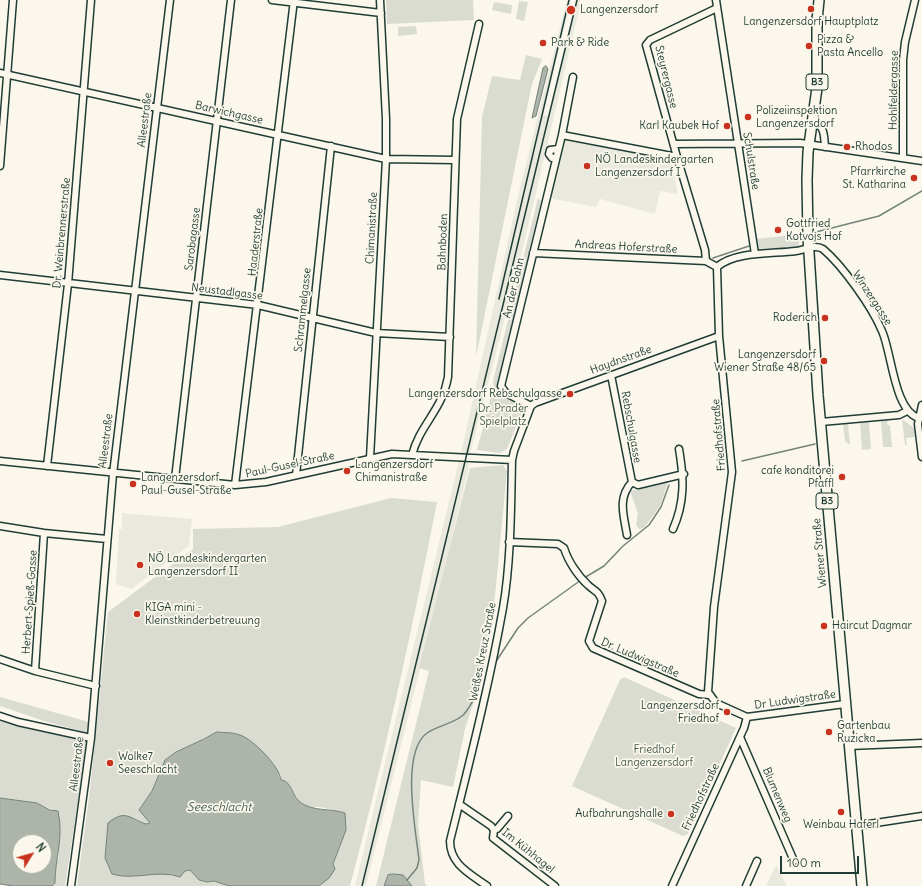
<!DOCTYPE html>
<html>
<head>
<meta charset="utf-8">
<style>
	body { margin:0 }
	#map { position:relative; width:922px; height:886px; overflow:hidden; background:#fbf7ec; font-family:Delius,sans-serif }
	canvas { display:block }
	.north { position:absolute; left:12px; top:834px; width:40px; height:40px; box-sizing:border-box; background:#fbf7ec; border:1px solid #a3ada2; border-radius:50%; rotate:53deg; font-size:11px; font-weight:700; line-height:16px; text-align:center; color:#1f3d34 }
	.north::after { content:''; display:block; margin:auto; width:14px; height:18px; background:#c8321e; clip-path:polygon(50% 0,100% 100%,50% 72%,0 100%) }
	.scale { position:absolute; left:780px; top:856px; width:79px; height:18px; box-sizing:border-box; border:2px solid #1f3d34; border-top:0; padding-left:5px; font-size:12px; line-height:14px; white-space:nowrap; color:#1f3d34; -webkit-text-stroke:3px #fbf7ec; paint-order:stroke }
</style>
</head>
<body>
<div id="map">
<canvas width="922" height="886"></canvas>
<div class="north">N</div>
<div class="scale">100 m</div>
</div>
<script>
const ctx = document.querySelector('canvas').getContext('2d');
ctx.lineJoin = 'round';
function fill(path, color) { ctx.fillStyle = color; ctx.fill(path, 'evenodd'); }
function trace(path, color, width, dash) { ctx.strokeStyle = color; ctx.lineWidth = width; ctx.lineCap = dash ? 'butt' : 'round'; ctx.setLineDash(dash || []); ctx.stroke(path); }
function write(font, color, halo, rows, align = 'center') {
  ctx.font = font + ' Delius,sans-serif'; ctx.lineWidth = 3.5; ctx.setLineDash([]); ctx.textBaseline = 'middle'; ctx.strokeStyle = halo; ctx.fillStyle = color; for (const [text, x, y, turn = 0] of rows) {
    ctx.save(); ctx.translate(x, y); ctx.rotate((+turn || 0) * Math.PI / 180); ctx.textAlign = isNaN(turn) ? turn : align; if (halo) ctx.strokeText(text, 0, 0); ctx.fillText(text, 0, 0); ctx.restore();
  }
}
fill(new Path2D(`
	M 567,0 L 571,0 L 543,115 L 548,116 L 576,0 L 580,0 L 579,10 L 521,256 L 470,454 L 468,470 L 437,601 L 366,885 L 355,886 L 461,453 L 518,196 Z
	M 565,138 L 671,160 L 678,194 L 660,191 L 655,214 L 600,199 L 596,207 L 549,198 Z
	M 122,513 L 192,519 L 189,546 L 131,589 L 116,584 L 119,529 L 122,529 Z
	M 776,865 L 787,886 L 766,886 Z`), '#eae9de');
fill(new Path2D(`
	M 386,0 L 473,0 L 474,20 L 387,24 Z
	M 519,1 L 528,2 L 524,21 L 516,19 Z
	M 494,2 L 512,5 L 511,14 L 492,10 Z
	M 416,26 L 417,34 L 398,36 L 398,27 Z
	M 526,55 L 542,59 L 532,84 L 476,357 L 482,117 L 492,76 L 520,80 Z
	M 538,198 L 541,201 L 500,374 L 499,382 L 501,392 L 494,387 L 493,381 Z
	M 799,234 L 799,247 L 759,249 L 757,239 Z
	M 498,393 L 524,407 L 507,449 L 500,453 L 477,450 L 491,396 Z
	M 902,419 L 914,428 L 915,437 L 906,438 L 907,445 L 905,445 Z
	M 890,420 L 887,422 L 888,425 L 890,425 L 892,447 L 883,447 L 881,421 Z
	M 869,422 L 871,449 L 862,450 L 860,423 Z
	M 848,423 L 850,445 L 845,441 L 843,424 Z
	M 503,465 L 507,471 L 492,627 L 484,669 L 465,729 L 453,787 L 421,780 L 418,824 L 425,884 L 427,886 L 412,886 L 407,880 L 388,875 L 384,886 L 376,886 L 429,671 L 419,668 L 470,468 Z
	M 668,482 L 660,506 L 644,528 L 639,529 L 636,525 L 638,514 L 630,491 Z
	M 391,498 L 437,502 C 412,631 384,759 350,886 L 318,886 L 333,864 L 346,830 L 345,813 L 320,807 L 308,807 L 299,801 L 289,784 L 281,780 L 281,775 L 273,764 L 255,744 L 239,734 L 217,732 L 204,739 L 176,752 L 165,760 L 152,791 L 139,810 L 150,822 L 146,824 L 132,817 L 105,858 L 112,874 L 131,877 L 158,873 L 180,877 L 185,871 L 190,870 L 199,880 L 207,882 L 214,881 L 229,886 L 77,886 L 90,790 L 108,612 L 193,549 L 193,529 L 278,527 Z
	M 624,677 L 736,728 L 688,834 L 683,836 L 572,786 L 620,680 Z
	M 0,697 L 89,722 L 88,733 L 44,721 L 0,706 Z
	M 0,718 L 17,725 L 87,742 L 65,886 L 52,886 L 55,883 L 55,865 L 59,857 L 54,810 L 37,803 L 0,798 Z`), '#dbdcd1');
const water = new Path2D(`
	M 546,66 L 548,69 L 536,116 L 532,118 L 543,68 Z
	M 217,732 C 224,733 233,732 240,735 C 253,739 280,767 281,780 C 292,781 292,796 300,802 C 313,812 331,808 345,813 L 346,830 L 333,864 L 335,869 L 329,878 L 319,886 L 229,886 L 214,881 L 207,882 L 199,880 L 190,870 L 185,871 L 180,877 C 157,869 135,881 112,874 L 105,858 L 108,823 C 125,809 129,818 146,824 L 150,823 L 139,810 L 152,791 L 165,760 L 176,752 L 204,739 Z
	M 0,798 L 37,803 L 50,810 L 58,811 C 64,839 55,857 55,883 L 52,886 L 13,886 L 0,884 ZM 20,842 L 44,842 L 44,866 L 20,866 Z
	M 394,874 L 403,875 L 412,886 L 384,886 L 388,875 Z`);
fill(water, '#adb4aa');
trace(water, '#74847b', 1);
trace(new Path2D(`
	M 816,232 L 879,216 L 922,191
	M 794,236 L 798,235
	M 713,258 L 749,246
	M 742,461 L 815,444
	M 584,578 L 604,566 L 623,546 L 649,525 L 661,507 L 669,485
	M 497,660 L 518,628 L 528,618 L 581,580
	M 407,880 L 417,868 L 419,860 C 416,831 400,753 427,733 C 437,726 452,724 462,716 C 467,712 470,705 473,701`), '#74847b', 1.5);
const street = new Path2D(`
	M 272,0 L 381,13
	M 716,0 L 755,254
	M 0,73 L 386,159 L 455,160
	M 813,121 C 825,126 824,136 825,147
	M 562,135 L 677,157
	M 674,144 L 800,143 L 922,161
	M 556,158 L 552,158 L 549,154 L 550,150 L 558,149
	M 903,158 L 903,60 L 905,42 L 915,0
	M 0,166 L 13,0
	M 533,253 L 706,261 L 717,267
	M 706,261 L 705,250 L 677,157 L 646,45 L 650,40 L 717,8
	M 0,275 L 258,305 L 376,333 L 450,337
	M 611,375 L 632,482 L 638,485 L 684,474
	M 922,405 L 918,424 L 922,457
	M 531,406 L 506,393 L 501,386 L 562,135 L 573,77
	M 531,406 L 535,403 L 719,336
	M 821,422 L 899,415 L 907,411
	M 412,455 C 420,424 442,411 448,377 L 457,119 L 479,24
	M 370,458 L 386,159 L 386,119 L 380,0
	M 0,461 L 235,485 L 266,482 L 392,454 L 512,460
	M 47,466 L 68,284 L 91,0
	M 296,475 L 331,146
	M 175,479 L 231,0
	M 235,485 L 294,0
	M 0,526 L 44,533 L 107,539
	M 673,529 C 685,502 684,478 679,449
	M 627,535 C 624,516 617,498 632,482
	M 509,542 L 558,544 L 564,548 C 568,561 578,576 588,585 C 594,591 598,590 602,601 L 589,641 L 593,648 L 699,694 L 709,695
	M 0,659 L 35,671 L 96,686
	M 35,671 L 44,533
	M 845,704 L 747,717 L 716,703 L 708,692 L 714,607 L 732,472 L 719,336 L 717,267 C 735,251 773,254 796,251 C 805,250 814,244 823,249 C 843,266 872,307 882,331 C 892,353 894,411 919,418
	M 0,716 L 18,722 L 91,738
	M 740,737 L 794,861
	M 849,746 L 922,743
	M 459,804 L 491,826 L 494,830 L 493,838 L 555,886
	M 856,826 L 922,816
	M 494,830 L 497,829 L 508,816
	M 71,886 L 91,738 L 113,474 L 170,0
	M 487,886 C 469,873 450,864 450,841 C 469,764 489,686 503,608 C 511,562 511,507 512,460 L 514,451 L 531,406
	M 672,886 L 744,728 L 747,717
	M 746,886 L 757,861`);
const primary = new Path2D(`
	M 819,0 L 817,20 L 817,88 L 808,152 L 807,180 L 808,237 L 818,395 L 862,886`);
trace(street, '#1f3d34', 9);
trace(primary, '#1f3d34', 12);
trace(street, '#fbf7ec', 6);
trace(primary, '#fbf7ec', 9);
trace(new Path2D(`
	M 499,299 L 569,0
	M 362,886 L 577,0`), '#1f3d34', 1.5);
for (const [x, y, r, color] of [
	[811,9,4,"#c8321e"],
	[571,10,5,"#c8321e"],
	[543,43,4,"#c8321e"],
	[809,46,4,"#c8321e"],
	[748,117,4,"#c8321e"],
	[727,126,4,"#c8321e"],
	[847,147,4,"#c8321e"],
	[587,166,4,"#c8321e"],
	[914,178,4,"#c8321e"],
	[778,230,4,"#c8321e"],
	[825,318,4,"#c8321e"],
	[824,361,4,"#c8321e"],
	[570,394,4,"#c8321e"],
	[347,471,4,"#c8321e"],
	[842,477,4,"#c8321e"],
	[133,484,4,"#c8321e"],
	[140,565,4,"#c8321e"],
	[137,614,4,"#c8321e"],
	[824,626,4,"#c8321e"],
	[727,712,4,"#c8321e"],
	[829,732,4,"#c8321e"],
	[110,763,4,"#c8321e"],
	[841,812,4,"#c8321e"],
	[671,814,4,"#c8321e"]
]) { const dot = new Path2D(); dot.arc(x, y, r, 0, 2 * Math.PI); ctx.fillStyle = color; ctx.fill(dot); trace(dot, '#fbf7ec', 1.5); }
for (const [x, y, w] of [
	[817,82,22],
	[827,501,22]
]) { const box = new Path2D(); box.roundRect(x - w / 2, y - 8, w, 16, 3); ctx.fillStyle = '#fbf7ec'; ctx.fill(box); trace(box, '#1f3d34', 1); }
write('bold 10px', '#1f3d34', null, [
	["B3",817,82],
	["B3",827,501]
]);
write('11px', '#1f3d34', '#fbf7ec', [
	["Langenzersdorf",580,10],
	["Langenzersdorf Hauptplatz",811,22,"center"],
	["Pizza &",817,40],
	["Pasta Ancello",817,53],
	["Park & Ride",551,43],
	["Polizeiinspektion",756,111],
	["Langenzersdorf",756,124],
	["Karl Kaubek Hof",719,126,"right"],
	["Rhodos",855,147],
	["NÖ Landeskindergarten",595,160],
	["Langenzersdorf I",595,173],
	["Pfarrkirche",906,172,"right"],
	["St. Katharina",906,185,"right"],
	["Gottfried",786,224],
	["Kotvojs Hof",786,237],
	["Roderich",817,318,"right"],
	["Langenzersdorf",816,355,"right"],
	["Wiener Straße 48/65",816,368,"right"],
	["Langenzersdorf Rebschulgasse",562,394,"right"],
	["Langenzersdorf",355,465],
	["Chimanistraße",355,478],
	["cafe konditorei",834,471,"right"],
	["Pfaffl",834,484,"right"],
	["Langenzersdorf",141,478],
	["Paul-Gusel-Straße",141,491],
	["NÖ Landeskindergarten",148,559],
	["Langenzersdorf II",148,572],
	["KIGA mini -",145,608],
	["Kleinstkinderbetreuung",145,621],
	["Haircut Dagmar",832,626],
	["Langenzersdorf",719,706,"right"],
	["Friedhof",719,719,"right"],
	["Gartenbau",837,726],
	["Ruzicka",837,739],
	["Wolke7",118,757],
	["Seeschlacht",118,770],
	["Aufbahrungshalle",663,814,"right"],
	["Weinbau Haferl",841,825,"center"]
], 'left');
write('11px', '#1f3d34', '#fbf7ec', [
	["Steyrergasse",666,77,76],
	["Hohlfeldergasse",894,90,-89],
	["Barwichgasse",229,113,13],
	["Alleestraße",145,120,-83],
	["Schulstraße",751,161,81],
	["Chimanistraße",372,228,-87],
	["Dr. Weinbrennerstraße",62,233,-85],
	["Sarobagasse",193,239,-83],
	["Haaderstraße",256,242,-84],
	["Bahnboden",443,242,-88],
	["Andreas Hoferstraße",626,247,3],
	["An der Bahn",514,288,-77],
	["Neustadlgasse",227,292,7],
	["Winzergasse",872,298,57],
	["Schrammelgasse",303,310,-84],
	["Haydnstraße",621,360,-20],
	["Rebschulgasse",631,427,80],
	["Friedhofstraße",719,435,-95],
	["Alleestraße",106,441,-83],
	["Paul-Gusel-Straße",290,465,-12],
	["Wiener Straße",820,553,-95],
	["Herbert-Spieß-Gasse",30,602,-86],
	["Weißes Kreuz Straße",483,652,-79],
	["Dr. Ludwigstraße",640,658,23],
	["Dr Ludwigstraße",795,700,-8],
	["Alleestraße",77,764,-83],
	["Blumenweg",777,795,67],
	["Friedhofstraße",701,797,-65],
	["Im Kühhagel",528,851,39]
]);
write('11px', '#455d53', '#fbf7ec', [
	["Dr. Prader",503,409],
	["Spielplatz",503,422],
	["Friedhof",654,750],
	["Langenzersdorf",654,763]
]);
write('italic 12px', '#425b52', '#fbf7ec', [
	["Seeschlacht",219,808]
]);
</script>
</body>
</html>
